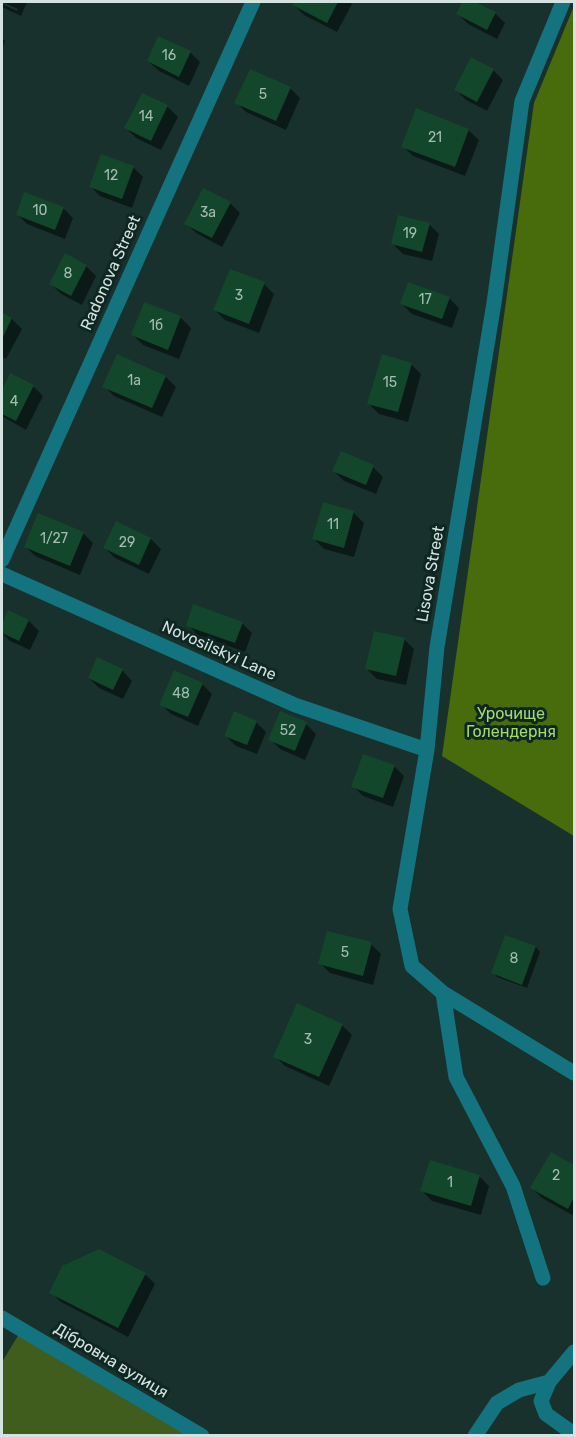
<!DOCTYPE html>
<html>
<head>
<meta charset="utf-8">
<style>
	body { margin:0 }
	#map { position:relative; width:576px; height:1437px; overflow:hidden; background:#18312c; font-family:Rubik,sans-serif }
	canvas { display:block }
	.frame { position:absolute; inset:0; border:3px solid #d4e3df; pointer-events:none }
</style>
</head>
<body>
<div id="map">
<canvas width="576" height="1437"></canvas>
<div class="frame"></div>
</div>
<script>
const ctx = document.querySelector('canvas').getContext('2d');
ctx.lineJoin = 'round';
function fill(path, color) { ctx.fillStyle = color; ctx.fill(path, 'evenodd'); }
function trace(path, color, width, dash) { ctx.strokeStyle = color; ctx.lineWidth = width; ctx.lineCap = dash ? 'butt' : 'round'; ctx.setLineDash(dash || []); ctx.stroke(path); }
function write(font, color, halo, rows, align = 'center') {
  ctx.font = font + ' Rubik,sans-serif'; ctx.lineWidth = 6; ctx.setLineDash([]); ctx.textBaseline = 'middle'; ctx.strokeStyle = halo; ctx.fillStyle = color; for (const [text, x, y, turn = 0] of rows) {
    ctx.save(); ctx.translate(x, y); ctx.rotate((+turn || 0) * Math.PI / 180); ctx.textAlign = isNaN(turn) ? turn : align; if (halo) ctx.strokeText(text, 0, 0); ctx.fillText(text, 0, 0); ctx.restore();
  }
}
fill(new Path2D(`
	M 22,1329 L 202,1435 L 2,1435 L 2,1362 Z`), '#415d1d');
fill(new Path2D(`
	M 574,6 L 574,836 L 442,756 L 534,103 Z`), '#486c0c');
fill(new Path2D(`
	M 2,2 L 27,2 L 21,16 L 2,7 L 2,4 L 17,11 L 18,9 Z
	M 296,2 L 350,2 L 352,4 L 337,32 L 304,15 L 294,5 Z
	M 464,2 L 471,2 L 495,13 L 505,23 L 497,39 L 468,24 L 458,14 Z
	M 2,38 L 5,41 L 2,50 Z
	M 190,52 L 200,62 L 189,86 L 159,71 L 148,61 Z
	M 493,70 L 503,80 L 487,111 L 466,100 L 456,90 Z
	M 290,88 L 300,98 L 286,130 L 246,112 L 236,102 Z
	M 142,95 L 168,107 L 178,117 L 161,150 L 136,138 L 126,128 Z
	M 468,130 L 479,140 L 465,176 L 413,156 L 403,146 Z
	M 133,167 L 143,177 L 132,208 L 100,196 L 90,186 Z
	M 230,203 L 240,213 L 222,247 L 196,233 L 186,223 Z
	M 63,208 L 73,218 L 65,239 L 27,224 L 17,214 Z
	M 429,224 L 439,234 L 432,261 L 403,254 L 393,244 Z
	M 86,266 L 96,276 L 82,305 L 61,294 L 51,284 Z
	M 230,271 L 264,284 L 274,294 L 259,333 L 225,320 L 215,310 Z
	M 449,298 L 459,308 L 452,328 L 412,314 L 402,304 Z
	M 145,304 L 181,318 L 191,328 L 179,359 L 143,345 L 133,335 Z
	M 2,314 L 12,319 L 22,329 L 6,359 L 2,357 Z
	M 118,356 L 166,377 L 176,387 L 162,417 L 114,396 L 104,386 Z
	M 411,364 L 421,374 L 408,422 L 379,414 L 369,404 Z
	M 11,375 L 33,386 L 43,396 L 26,430 L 2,416 L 2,394 Z
	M 373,467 L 383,477 L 376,494 L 344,481 L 334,471 Z
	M 324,504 L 354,513 L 364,523 L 354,557 L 324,549 L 314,539 Z
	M 116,523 L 151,539 L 161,549 L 149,574 L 115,558 L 105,548 Z
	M 83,533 L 93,543 L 80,575 L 35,556 L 25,546 Z
	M 9,612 L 29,621 L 39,631 L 30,650 L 10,641 L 2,633 L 2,628 Z
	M 242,623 L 252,633 L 245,652 L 198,635 L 188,625 Z
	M 404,639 L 414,649 L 406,685 L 377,679 L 367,669 Z
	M 122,670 L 132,681 L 123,699 L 99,688 L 89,678 Z
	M 202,684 L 212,694 L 198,726 L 171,714 L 161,704 Z
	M 256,722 L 266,732 L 257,754 L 236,746 L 225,735 Z
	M 306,724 L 316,734 L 305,760 L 280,749 L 270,739 Z
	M 394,766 L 404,776 L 393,807 L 363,796 L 353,786 Z
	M 506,937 L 536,947 L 540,952 L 527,988 L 497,977 L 493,972 Z
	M 371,944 L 381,954 L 373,985 L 330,973 L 320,963 Z
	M 342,1025 L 352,1035 L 329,1086 L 285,1066 L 275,1056 Z
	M 552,1154 L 574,1166 L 574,1216 L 542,1198 L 532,1188 Z
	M 479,1176 L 489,1186 L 481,1215 L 432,1201 L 422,1191 Z
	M 145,1274 L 155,1284 L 128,1337 L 61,1302 L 51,1292 Z`), '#0007');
fill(new Path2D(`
	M 294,2 L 338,2 L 327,23 L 292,5 Z
	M 462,2 L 475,2 L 496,12 L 487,30 L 456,14 Z
	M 158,36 L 191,51 L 179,77 L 147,61 Z
	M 471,57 L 494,69 L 477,102 L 454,90 Z
	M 250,69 L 291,87 L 276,121 L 234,103 Z
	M 142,93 L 168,105 L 151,141 L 124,128 Z
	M 416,108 L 469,129 L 455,167 L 401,147 Z
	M 101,154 L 134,166 L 122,199 L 89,187 Z
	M 203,188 L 231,202 L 212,238 L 184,224 Z
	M 24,192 L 64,207 L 55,230 L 16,215 Z
	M 398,215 L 430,223 L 422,252 L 391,244 Z
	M 65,253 L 87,265 L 71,296 L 49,284 Z
	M 230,269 L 265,282 L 249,324 L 213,310 Z
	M 408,282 L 450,297 L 442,319 L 400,304 Z
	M 144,302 L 181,316 L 168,350 L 131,335 Z
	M 2,312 L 12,318 L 2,339 Z
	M 117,354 L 166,376 L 152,408 L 102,387 Z
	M 382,354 L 412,363 L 398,412 L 367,404 Z
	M 10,373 L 34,385 L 16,421 L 2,414 L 2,390 Z
	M 341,451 L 374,465 L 366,485 L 332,471 Z
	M 323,502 L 354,511 L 344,548 L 312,539 Z
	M 38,513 L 84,532 L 70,566 L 24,547 Z
	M 116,521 L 151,538 L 139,565 L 103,548 Z
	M 193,604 L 243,622 L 235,643 L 186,626 Z
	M 8,610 L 29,620 L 19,641 L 2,633 L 2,624 Z
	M 374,631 L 405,638 L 396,676 L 365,669 Z
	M 97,657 L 123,669 L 113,690 L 88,678 Z
	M 174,670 L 203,683 L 188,717 L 159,705 Z
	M 234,711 L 257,721 L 247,745 L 224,736 Z
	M 280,711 L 307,722 L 295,751 L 268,740 Z
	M 363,754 L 395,765 L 383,798 L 351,787 Z
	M 327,931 L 372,942 L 363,976 L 318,964 Z
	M 505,935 L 536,946 L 522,985 L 491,973 Z
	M 297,1003 L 343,1024 L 319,1077 L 273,1057 Z
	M 551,1152 L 574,1165 L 574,1197 L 568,1209 L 530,1188 Z
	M 430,1160 L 480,1175 L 471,1206 L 420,1191 Z
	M 99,1249 L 146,1273 L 118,1328 L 49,1293 L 62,1266 Z`), '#12472b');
trace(new Path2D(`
	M 563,2 L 522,101 L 494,303 L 437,647 L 427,750 L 400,909 L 412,966 L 443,993 L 574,1073
	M 2,560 L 253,2
	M 2,574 L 295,705 L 427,750
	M 443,993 L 456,1077 L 513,1186 L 543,1278
	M 2,1318 L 202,1436
	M 549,1382 L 541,1401 L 546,1414 L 574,1434
	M 475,1436 L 497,1403 L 519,1390 L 549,1382 L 574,1352`), '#13737e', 15);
write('14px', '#a4bcb2', null, [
	["16",169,56],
	["5",263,95],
	["14",146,117],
	["21",435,138],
	["12",111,176],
	["10",40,211],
	["3а",208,213],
	["19",410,234],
	["8",68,274],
	["3",239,296],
	["17",425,300],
	["1б",156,326],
	["1а",134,381],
	["15",390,383],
	["4",14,402],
	["11",333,525],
	["1/27",54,539],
	["29",127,543],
	["48",181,694],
	["52",288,731],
	["5",345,953],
	["8",514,959],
	["3",308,1040],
	["2",556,1176],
	["1",450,1183]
]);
write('16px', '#d4e3df', '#0e2723', [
	["Radonova Street",111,273,-66],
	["Lisova Street",431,574,-80],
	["Novosilskyi Lane",219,651,24],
	["Дібровна вулиця",111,1361,31]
]);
write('16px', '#a6da68', '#0e2723', [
	["Урочище",511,714],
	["Голендерня",511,732]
]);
</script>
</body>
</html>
